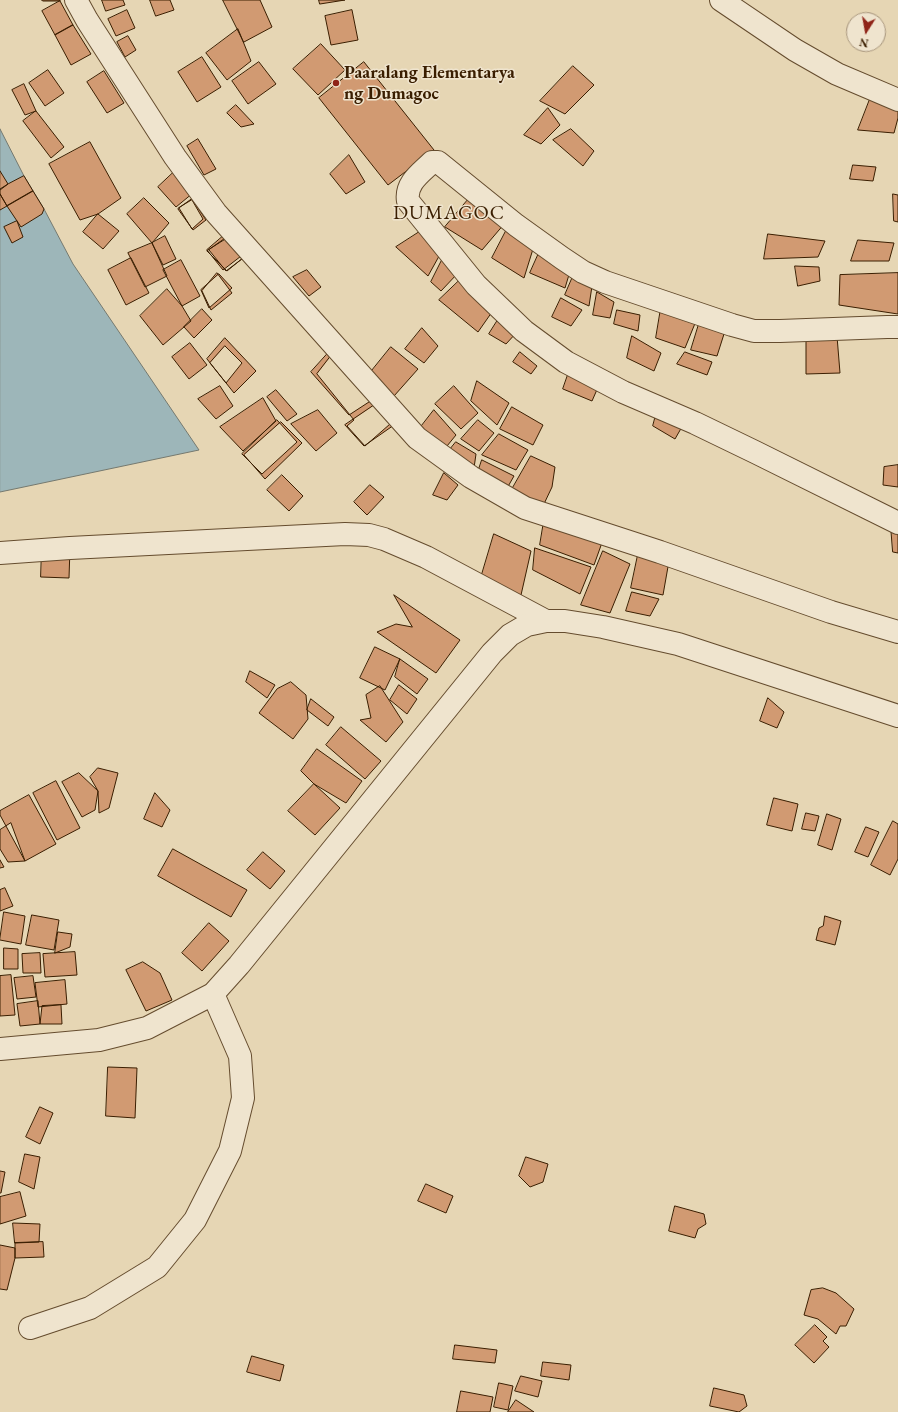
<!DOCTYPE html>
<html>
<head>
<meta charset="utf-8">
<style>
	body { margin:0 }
	#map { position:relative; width:898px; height:1412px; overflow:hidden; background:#e6d6b4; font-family:"EB Garamond",serif }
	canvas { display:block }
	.north { position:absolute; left:846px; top:12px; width:40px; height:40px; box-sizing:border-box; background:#efe4ce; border:1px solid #a7957c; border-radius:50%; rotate:191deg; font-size:11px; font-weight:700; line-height:16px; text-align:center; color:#3a1e01 }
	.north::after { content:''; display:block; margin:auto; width:14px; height:18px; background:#8f2418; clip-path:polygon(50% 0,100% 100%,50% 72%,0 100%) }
</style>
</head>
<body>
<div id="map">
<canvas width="898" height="1412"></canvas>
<div class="north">N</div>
</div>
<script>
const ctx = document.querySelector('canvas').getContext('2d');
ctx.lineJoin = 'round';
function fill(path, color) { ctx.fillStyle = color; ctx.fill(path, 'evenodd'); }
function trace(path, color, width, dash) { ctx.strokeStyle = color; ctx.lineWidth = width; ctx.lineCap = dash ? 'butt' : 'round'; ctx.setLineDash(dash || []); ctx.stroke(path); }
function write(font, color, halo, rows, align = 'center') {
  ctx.font = font + ' "EB Garamond",serif'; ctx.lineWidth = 3; ctx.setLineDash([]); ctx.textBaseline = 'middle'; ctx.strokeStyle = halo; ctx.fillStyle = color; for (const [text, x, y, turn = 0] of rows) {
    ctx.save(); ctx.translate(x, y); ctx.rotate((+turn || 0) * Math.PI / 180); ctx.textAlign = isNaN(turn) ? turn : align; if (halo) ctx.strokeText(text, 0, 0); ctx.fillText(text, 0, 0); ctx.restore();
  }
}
const water = new Path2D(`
	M 0,129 L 24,176 L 44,209 L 73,264 L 199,450 L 0,492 Z`);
fill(water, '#9db6b9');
trace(water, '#75796f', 1);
const building = new Path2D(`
	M 42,0 L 60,0 L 60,1 L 43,1 Z
	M 102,0 L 123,0 L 125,5 L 106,11 Z
	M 150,0 L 170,0 L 174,10 L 156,16 Z
	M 223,0 L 260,0 L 272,27 L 244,42 Z
	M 319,0 L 345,0 L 320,4 Z
	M 60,1 L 73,25 L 55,35 L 42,11 Z
	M 127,10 L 135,28 L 116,36 L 108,19 Z
	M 352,10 L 358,40 L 331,45 L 325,16 Z
	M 73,25 L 91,54 L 71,65 L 55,35 Z
	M 238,29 L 251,61 L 227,80 L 206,53 Z
	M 128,36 L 136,50 L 125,57 L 117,42 Z
	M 321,44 L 345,70 L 318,95 L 293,69 Z
	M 202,57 L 221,87 L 197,102 L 178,72 Z
	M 259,62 L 276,84 L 248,104 L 232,81 Z
	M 364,62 L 434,150 L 388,185 L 319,98 Z
	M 573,66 L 594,85 L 565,114 L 540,101 Z
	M 48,70 L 64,93 L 45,106 L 29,83 Z
	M 104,71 L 124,103 L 107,113 L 87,82 Z
	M 24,84 L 36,111 L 25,115 L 12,90 Z
	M 872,94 L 898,110 L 898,118 L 894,133 L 858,130 Z
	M 236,105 L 254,124 L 241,127 L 227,113 Z
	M 548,108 L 560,125 L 541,144 L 524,135 Z
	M 36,111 L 64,147 L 51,158 L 23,121 Z
	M 571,129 L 594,151 L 583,166 L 553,140 Z
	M 198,139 L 216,169 L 204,175 L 187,146 Z
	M 90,142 L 121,198 L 98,214 L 80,220 L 49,164 Z
	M 349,155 L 365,182 L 346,194 L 330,174 Z
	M 853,165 L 876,167 L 873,181 L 850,179 Z
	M 0,171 L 8,184 L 0,189 Z
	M 174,172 L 193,193 L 176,207 L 158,187 Z
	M 24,176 L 33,191 L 7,206 L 0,194 L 0,190 L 8,184 Z
	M 33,191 L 44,209 L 42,214 L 21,227 L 7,206 Z
	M 0,194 L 7,206 L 0,210 Z
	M 893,194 L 898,195 L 898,222 L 894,221 Z
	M 472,195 L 505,223 L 482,250 L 445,227 Z
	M 144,198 L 169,223 L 152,243 L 127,214 Z
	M 192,199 L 206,220 L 193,230 L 178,209 Z
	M 192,200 L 203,219 L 192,229 L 179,208 Z
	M 98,214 L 119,231 L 103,249 L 83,232 Z
	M 17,221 L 23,237 L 12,243 L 4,227 Z
	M 424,229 L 443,249 L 428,276 L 396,247 Z
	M 506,231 L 533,249 L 524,278 L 492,258 Z
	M 228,232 L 245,253 L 223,270 L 207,250 Z
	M 233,233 L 250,253 L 226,271 L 209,250 Z
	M 768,234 L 825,241 L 818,257 L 764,259 Z
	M 165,236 L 176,259 L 163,265 L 152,243 Z
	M 231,236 L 244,257 L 227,271 L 207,251 Z
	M 858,240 L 894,243 L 889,261 L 851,261 Z
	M 152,243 L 167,276 L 145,287 L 128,253 Z
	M 543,244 L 571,268 L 565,288 L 530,273 Z
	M 445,254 L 458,273 L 441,291 L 431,282 Z
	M 131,258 L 149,293 L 126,305 L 108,270 Z
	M 181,260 L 200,296 L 182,306 L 163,270 Z
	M 795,266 L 819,267 L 820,281 L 798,286 Z
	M 307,270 L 321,287 L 309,296 L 293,277 Z
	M 217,273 L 232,293 L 211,310 L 202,291 Z
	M 898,273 L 898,314 L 839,305 L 840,275 Z
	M 219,274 L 232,288 L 209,308 L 201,290 Z
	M 574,274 L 592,286 L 589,306 L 565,295 Z
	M 461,279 L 492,312 L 478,332 L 439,300 Z
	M 167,289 L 182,306 L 191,321 L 163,345 L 140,316 Z
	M 597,292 L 614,302 L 610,318 L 593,315 Z
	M 561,298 L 582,310 L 571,326 L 552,317 Z
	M 661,308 L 696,321 L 685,348 L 656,338 Z
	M 202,309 L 212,320 L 194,338 L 184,327 Z
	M 617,310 L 640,315 L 638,331 L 614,324 Z
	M 501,315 L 517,332 L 506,344 L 489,334 Z
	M 699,324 L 724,334 L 717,356 L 691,350 Z
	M 422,328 L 438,346 L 424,363 L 405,349 Z
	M 632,336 L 661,353 L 654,371 L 627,358 Z
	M 837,336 L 840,373 L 806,374 L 806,338 Z
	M 225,338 L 256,371 L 234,393 L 207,359 Z
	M 190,343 L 207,365 L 189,379 L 172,357 Z
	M 225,346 L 242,363 L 226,383 L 210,363 Z
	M 391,347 L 418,369 L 394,396 L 370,373 Z
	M 330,351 L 372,400 L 349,415 L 311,372 Z
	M 334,352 L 390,424 L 365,446 L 347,426 L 354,420 L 317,374 Z
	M 520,352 L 537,366 L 531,374 L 513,362 Z
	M 685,352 L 712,362 L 707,375 L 677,364 Z
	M 570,369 L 599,385 L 592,401 L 563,389 Z
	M 477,381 L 509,403 L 497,425 L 471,401 Z
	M 220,386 L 233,406 L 216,419 L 198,399 Z
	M 454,386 L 478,413 L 461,429 L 435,404 Z
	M 276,390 L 297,414 L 287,421 L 267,397 Z
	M 263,398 L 276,421 L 243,451 L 220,427 Z
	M 376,404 L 394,425 L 364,446 L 345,425 Z
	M 512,407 L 543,425 L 533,445 L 500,429 Z
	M 318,410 L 337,433 L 316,451 L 291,424 Z
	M 434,410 L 456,435 L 447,446 L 420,428 Z
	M 657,411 L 683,425 L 675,439 L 653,426 Z
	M 277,420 L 297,442 L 262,474 L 242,454 Z
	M 478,420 L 494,433 L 479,451 L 461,439 Z
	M 281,422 L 302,443 L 265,479 L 244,455 Z
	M 499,434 L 528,450 L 516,470 L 482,455 Z
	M 456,442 L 476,454 L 474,468 L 448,452 Z
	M 531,456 L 555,467 L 552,487 L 543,506 L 511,491 Z
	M 482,460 L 514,476 L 506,490 L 477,475 Z
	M 898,465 L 898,487 L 883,485 L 884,467 Z
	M 444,473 L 458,485 L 447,500 L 433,495 Z
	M 282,475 L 303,496 L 289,511 L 267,490 Z
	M 370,485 L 384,497 L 367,515 L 354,502 Z
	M 544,521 L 604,537 L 594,565 L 540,545 Z
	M 891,527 L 898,530 L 898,553 L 893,552 Z
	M 494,534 L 531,551 L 521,595 L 480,581 Z
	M 42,547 L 70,548 L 69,578 L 41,577 Z
	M 535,548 L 591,567 L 580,594 L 533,570 Z
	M 639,550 L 669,561 L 663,595 L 631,588 Z
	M 603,551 L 630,564 L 610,613 L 581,605 Z
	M 632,592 L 659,599 L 650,616 L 626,611 Z
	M 394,595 L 460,640 L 436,673 L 377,632 L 396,624 L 412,627 Z
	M 375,647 L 400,659 L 385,690 L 360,678 Z
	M 400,659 L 428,679 L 417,694 L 395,677 Z
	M 250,671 L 275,685 L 267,698 L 246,682 Z
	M 291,682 L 306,695 L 308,719 L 293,739 L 259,713 L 277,689 Z
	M 399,685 L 417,699 L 407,714 L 390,700 Z
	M 380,686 L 403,722 L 386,742 L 360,720 L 371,718 L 366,695 Z
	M 768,698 L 784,712 L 777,728 L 760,721 Z
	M 311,699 L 334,717 L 328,726 L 307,710 Z
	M 341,727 L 381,761 L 365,779 L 326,745 Z
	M 317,749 L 362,781 L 346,803 L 314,784 L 301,771 Z
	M 98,768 L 118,773 L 109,808 L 99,813 L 98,791 L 90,777 Z
	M 79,773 L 98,791 L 95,810 L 82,817 L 62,782 Z
	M 56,781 L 80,828 L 57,840 L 33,793 Z
	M 314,784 L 340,808 L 315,835 L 288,811 Z
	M 155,793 L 170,810 L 162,827 L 144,819 Z
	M 29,795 L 56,844 L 25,861 L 0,815 L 0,811 Z
	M 774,798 L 798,804 L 792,831 L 767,825 Z
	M 806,813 L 819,816 L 815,831 L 802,829 Z
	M 827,814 L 841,819 L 832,850 L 818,845 Z
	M 893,821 L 898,824 L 898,859 L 890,875 L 871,865 Z
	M 11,823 L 25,861 L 8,862 L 0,849 L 0,830 Z
	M 866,827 L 879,832 L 868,857 L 855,852 Z
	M 173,849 L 247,890 L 231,917 L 158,876 Z
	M 263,852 L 285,871 L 270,889 L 247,870 Z
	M 0,860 L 4,867 L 0,868 Z
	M 5,888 L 13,906 L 0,911 L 0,890 Z
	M 4,912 L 25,916 L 21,944 L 0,940 Z
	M 32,915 L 59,920 L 54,950 L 26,945 Z
	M 825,916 L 841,921 L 835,945 L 816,940 L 819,928 L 823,926 Z
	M 209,923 L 229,941 L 202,971 L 182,953 Z
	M 58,932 L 72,934 L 70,947 L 55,953 Z
	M 4,948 L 18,949 L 18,969 L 4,969 Z
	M 75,952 L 77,975 L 45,977 L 43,954 Z
	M 40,953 L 41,973 L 23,973 L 22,954 Z
	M 143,962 L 160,973 L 172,1000 L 146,1011 L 126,970 Z
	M 11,975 L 15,1015 L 0,1016 L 0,976 Z
	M 33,976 L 36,997 L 17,999 L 14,978 Z
	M 65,980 L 67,1004 L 38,1007 L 35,983 Z
	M 38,1001 L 40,1024 L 20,1026 L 17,1004 Z
	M 61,1005 L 62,1024 L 40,1024 L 42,1006 Z
	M 108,1067 L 137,1068 L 135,1118 L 106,1116 Z
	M 40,1107 L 53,1113 L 40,1144 L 26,1137 Z
	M 25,1154 L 40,1157 L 34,1189 L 19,1182 Z
	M 526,1157 L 548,1164 L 543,1182 L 530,1187 L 519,1176 Z
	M 0,1171 L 5,1172 L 1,1193 L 0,1193 Z
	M 426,1184 L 453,1196 L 446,1213 L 418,1201 Z
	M 20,1192 L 26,1216 L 0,1224 L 0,1197 Z
	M 675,1206 L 704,1214 L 706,1224 L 698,1229 L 695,1238 L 669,1231 Z
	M 13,1223 L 40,1224 L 39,1242 L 15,1243 Z
	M 43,1242 L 44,1257 L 15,1258 L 15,1243 Z
	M 0,1245 L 15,1248 L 15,1258 L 7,1290 L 0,1289 Z
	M 823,1288 L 836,1293 L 854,1309 L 846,1326 L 840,1326 L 836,1334 L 818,1319 L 804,1315 L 811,1290 Z
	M 815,1325 L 827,1337 L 823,1341 L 829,1347 L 814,1363 L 795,1345 Z
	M 455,1345 L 497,1350 L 495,1363 L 453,1359 Z
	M 252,1356 L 284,1365 L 280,1381 L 247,1372 Z
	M 543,1362 L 571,1365 L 569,1380 L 541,1376 Z
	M 521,1376 L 542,1381 L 538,1397 L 515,1391 Z
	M 499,1383 L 513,1386 L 508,1410 L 494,1407 Z
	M 714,1388 L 744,1395 L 747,1406 L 739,1412 L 710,1406 Z
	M 461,1391 L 493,1397 L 490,1412 L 457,1412 Z
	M 516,1400 L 534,1412 L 508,1412 Z`);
fill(building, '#d19a72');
trace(building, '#3a1e01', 1);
const minor = new Path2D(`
	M 76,0 L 87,20 L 175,157 L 216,213 L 417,438 L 471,477 L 525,508 L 660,552 L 831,612 L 898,632
	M 721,0 L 795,50 L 837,74 L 898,100
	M 898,327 L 887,327 L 780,331 L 754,331 L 732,325 L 605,282 L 583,272 L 562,258 L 516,225 L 438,162 L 432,162 C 421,173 405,183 408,201 L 476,285 L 524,331 L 566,362 L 623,392 L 695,423 L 755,452 L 898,523
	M 0,553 L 70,548 L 345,534 L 369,535 L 384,539 L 426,557 L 546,621
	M 30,1328 L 90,1308 L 157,1267 L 195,1220 L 230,1151 L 243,1098 L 240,1056 L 213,994`);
const tertiary = new Path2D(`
	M 0,1049 L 99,1040 L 147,1028 L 213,994 L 239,965 L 492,653 L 510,635 L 527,625 L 546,621 L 565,621 L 603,627 L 678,644 L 898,716`);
trace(minor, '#654c2e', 24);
trace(tertiary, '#654c2e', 24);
trace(minor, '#efe4ce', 22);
trace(tertiary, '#efe4ce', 22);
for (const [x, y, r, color] of [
	[336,83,4,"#8f2418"]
]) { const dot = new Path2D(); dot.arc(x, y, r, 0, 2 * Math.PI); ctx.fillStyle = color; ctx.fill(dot); trace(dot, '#efe4ce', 1.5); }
write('bold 18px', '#3a1e01', '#efe4ce', [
	["Paaralang Elementarya",344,73],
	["ng Dumagoc",344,94]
], 'left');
ctx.letterSpacing = '1px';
write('20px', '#3a1e01', '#efe4ce', [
	["DUMAGOC",449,214]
]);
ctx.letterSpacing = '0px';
</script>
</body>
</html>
